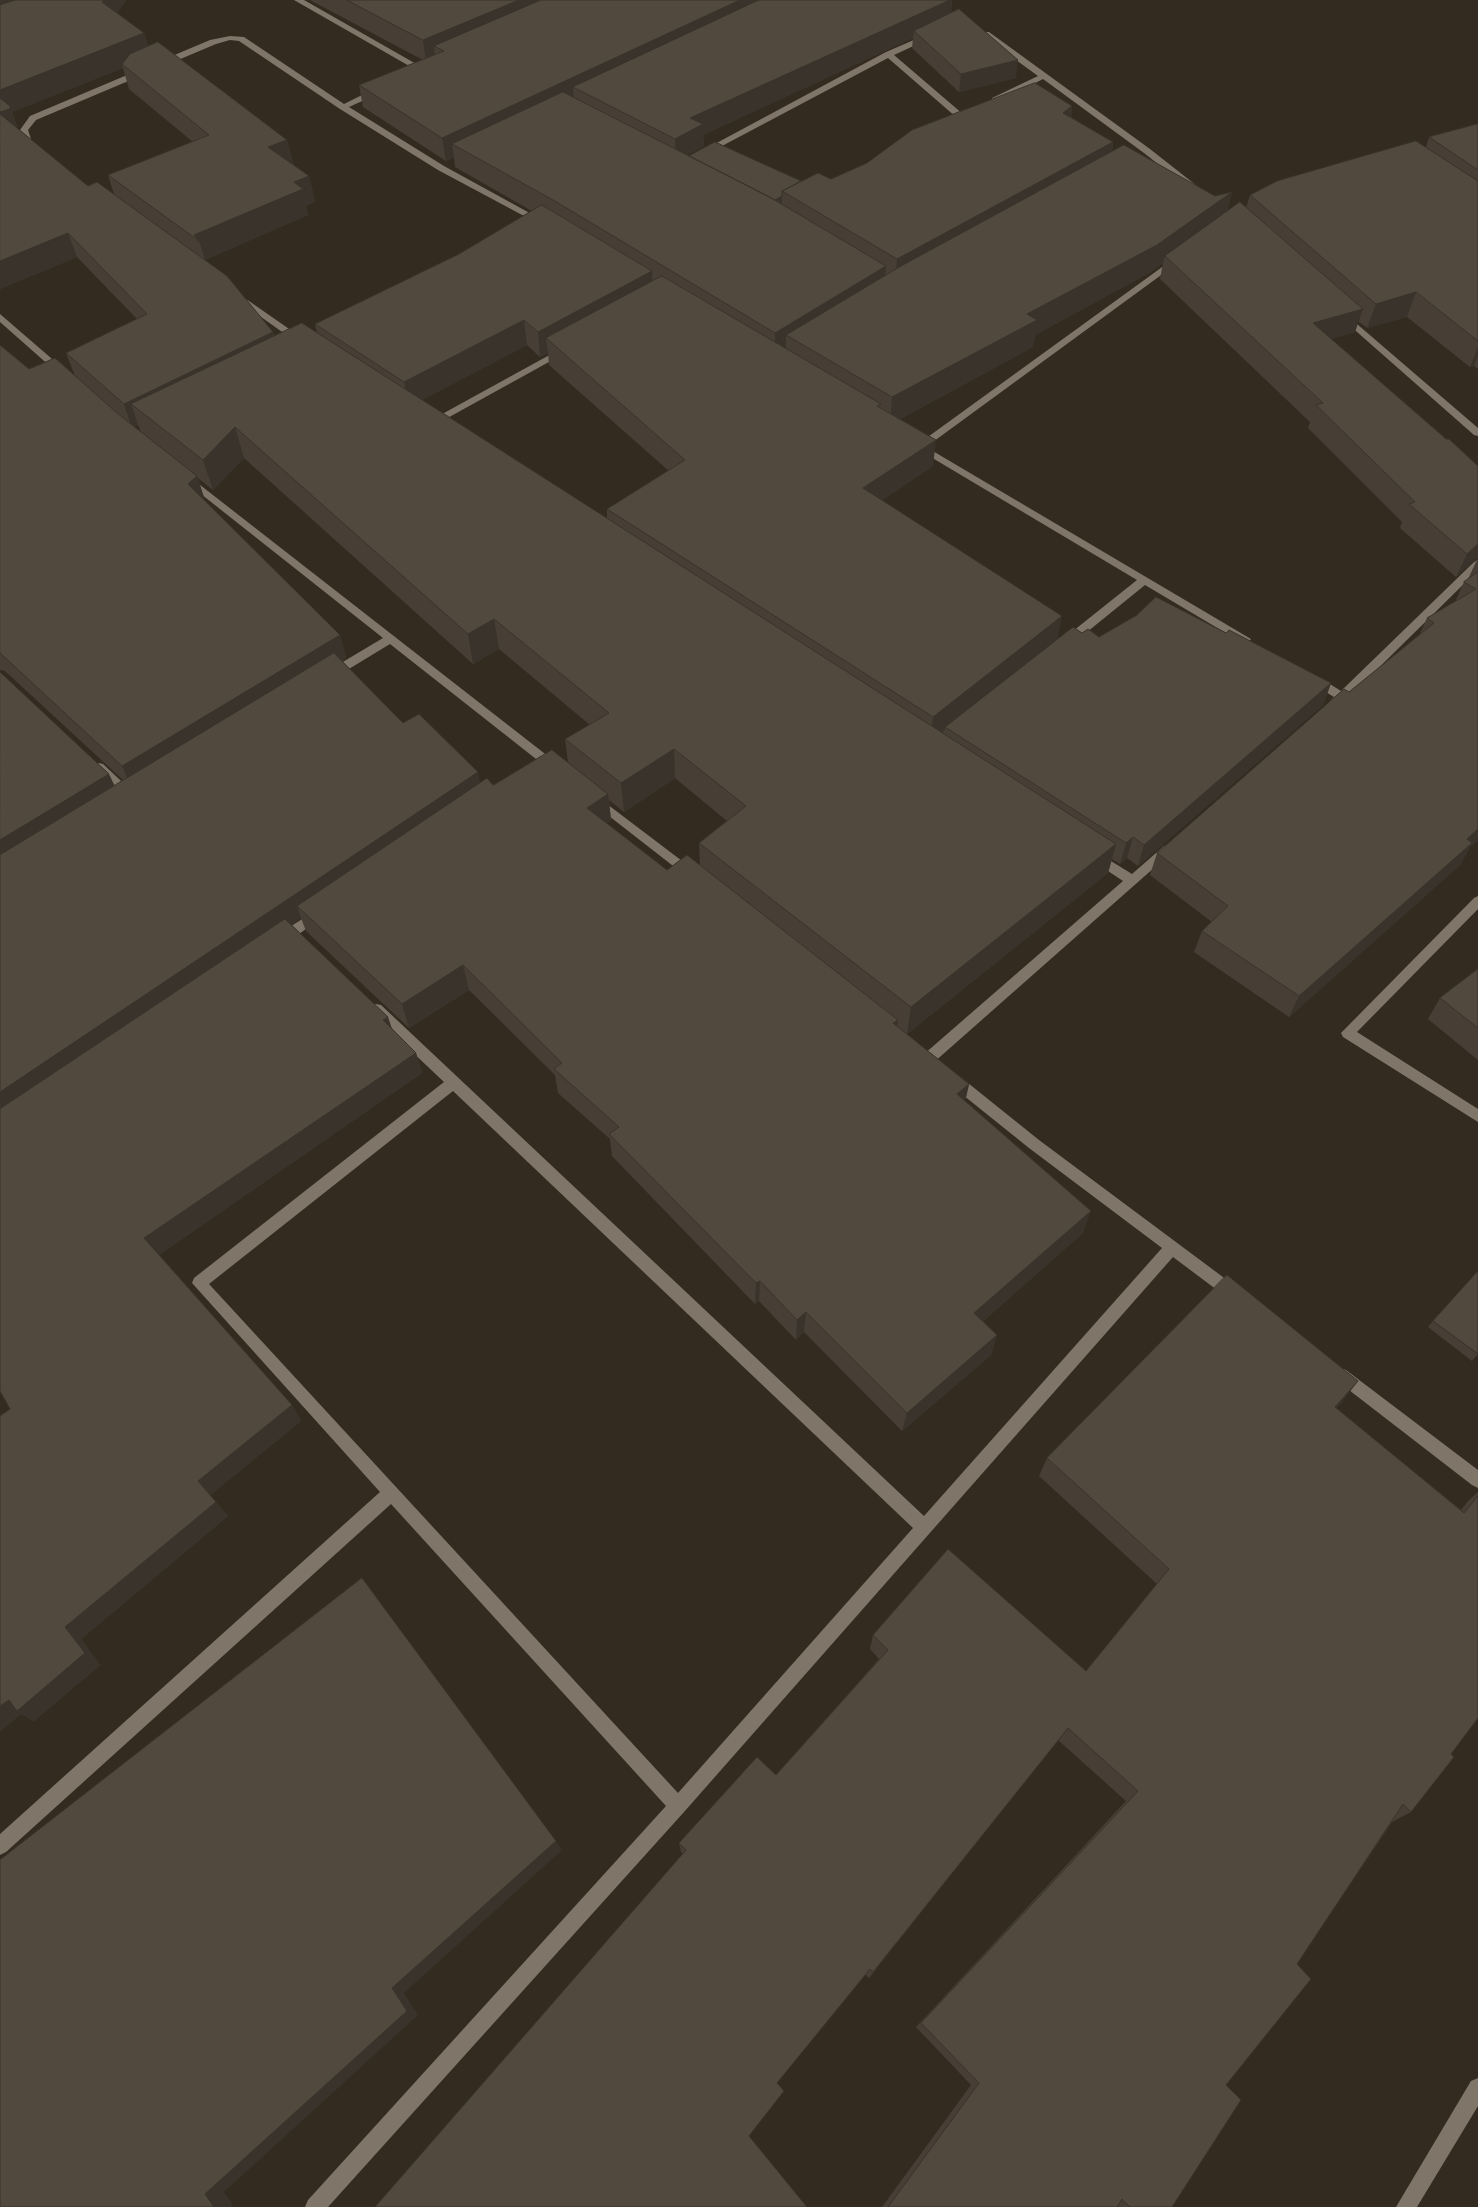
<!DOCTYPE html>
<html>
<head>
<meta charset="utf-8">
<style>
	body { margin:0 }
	canvas { display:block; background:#332b20 }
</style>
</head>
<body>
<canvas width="1478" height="2207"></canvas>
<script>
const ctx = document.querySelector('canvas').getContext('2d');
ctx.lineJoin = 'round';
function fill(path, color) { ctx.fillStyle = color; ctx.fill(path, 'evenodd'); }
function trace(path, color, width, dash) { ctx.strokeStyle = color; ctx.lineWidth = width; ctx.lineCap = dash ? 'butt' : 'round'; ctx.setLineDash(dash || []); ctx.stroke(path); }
fill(new Path2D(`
	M 294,0 L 304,0 L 425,69 L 418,71 Z
	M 983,32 L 989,32 L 1150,149 L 1197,186 L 1197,190 L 1191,190 L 1144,153 L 1043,79 L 998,102 L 992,102 L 992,98 L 1038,76 L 983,36 Z
	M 930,33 L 934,35 L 933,37 L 894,55 L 964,115 L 964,119 L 954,124 L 948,124 L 948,120 L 956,117 L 888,58 L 705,155 L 698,153 L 886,52 Z
	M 230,36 L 244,37 L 344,104 L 374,89 L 380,89 L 380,93 L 349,107 L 444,166 L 546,222 L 539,224 L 438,170 L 340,109 L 239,41 L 230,40 L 216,44 L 36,120 L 28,130 L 32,142 L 41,149 L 34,151 L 24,143 L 20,130 L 30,116 L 210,40 Z
	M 1176,257 L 1179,258 L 1179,262 L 926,447 L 1251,639 L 1249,642 L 1241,642 L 1145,585 L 1071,645 L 1063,645 L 1061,642 L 1063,639 L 1137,580 L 914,447 Z
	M 236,292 L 305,340 L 305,344 L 299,344 L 233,297 L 231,295 Z
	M 1343,312 L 1478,428 L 1478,436 L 1474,435 L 1340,317 L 1340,313 Z
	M 0,314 L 66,371 L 66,375 L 60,375 L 0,322 Z
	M 564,347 L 567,348 L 567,352 L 433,426 L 425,426 L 424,424 Z
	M 186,474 L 558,764 L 560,767 L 558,770 L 550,770 L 390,644 L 334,678 L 326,678 L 324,675 L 326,672 L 383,638 L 182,479 L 181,477 Z
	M 1478,560 L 1478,570 L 1346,700 L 1335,709 L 1327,709 L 1325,706 L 1334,697 L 1309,682 L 1307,679 L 1309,676 L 1317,676 L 1341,691 L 1474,562 Z
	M 99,763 L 103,764 L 135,794 L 137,797 L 135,800 L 127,800 L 95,770 L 93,767 Z
	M 595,795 L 694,870 L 696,873 L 694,876 L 686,876 L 591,802 L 589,799 L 591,796 Z
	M 1168,844 L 1174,849 L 1172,852 L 933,1063 L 928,1065 L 923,1063 L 921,1059 L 923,1055 L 1123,881 L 1090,859 L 1088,856 L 1090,853 L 1098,853 L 1132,874 L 1164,846 Z
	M 1478,896 L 1478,909 L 1357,1032 L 1478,1109 L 1478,1122 L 1343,1037 L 1341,1033 L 1474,898 Z
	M 318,909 L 322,911 L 324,914 L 322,917 L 287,943 L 277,943 L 276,939 L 277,935 Z
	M 376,1004 L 381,1005 L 924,1516 L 1162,1248 L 1029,1148 L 948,1083 L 946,1079 L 948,1075 L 953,1073 L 958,1075 L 1039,1140 L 1239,1289 L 1241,1294 L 1239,1299 L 1234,1301 L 1229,1299 L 1173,1257 L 684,1812 L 328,2207 L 305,2207 L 308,2200 L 666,1806 L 391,1504 L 6,1852 L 0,1855 L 0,1834 L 380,1492 L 192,1283 L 194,1278 L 444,1082 L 371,1013 L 369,1009 L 371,1005 ZM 453,1091 L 913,1528 L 678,1793 L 209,1284 Z
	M 1341,1368 L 1346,1370 L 1478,1470 L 1478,1488 L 1472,1485 L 1336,1380 L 1333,1375 L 1336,1370 Z`), '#7f7569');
fill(new Path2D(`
	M 1478,2078 L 1478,2106 L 1417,2207 L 1396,2207 L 1471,2081 Z`), '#7f7569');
fill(new Path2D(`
	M 0,0 L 126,0 L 117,13 L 144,33 L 148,46 L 287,140 L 293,164 L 309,176 L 315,202 L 306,206 L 308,215 L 205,260 L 273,332 L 274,337 L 317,333 L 315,324 L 459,254 L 532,211 L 455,167 L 454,157 L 446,161 L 363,107 L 359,85 L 423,60 L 310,0 L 952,0 L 951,13 L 1016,78 L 959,92 L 912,48 L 913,38 L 703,135 L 704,146 L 687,155 L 689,156 L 801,181 L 831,179 L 1072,106 L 1071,117 L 1113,142 L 1112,152 L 1215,196 L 1232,192 L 1227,212 L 1246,208 L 1250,195 L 1426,147 L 1429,137 L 1478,124 L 1478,369 L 1474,366 L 1470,367 L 1407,317 L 1367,328 L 1358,321 L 1355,332 L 1331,339 L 1478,466 L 1478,559 L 1477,558 L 1456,577 L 1400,528 L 1402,522 L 1308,428 L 1310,422 L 1160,279 L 1163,263 L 1151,272 L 1035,335 L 1033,347 L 900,419 L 933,466 L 882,500 L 1057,639 L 1082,633 L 1099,637 L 1226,633 L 1331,683 L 1323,705 L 1138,866 L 1127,858 L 1120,864 L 1112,859 L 1108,873 L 907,1034 L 969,1084 L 965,1101 L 1083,1233 L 983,1321 L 997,1335 L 991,1355 L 902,1431 L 804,1332 L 796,1340 L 759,1301 L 755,1304 L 612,1156 L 610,1139 L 558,1093 L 555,1075 L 469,990 L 409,1028 L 306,931 L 301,918 L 291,924 L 416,1053 L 422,1073 L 159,1255 L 292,1405 L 301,1421 L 210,1495 L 228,1516 L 81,1639 L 100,1665 L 34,1721 L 21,1714 L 0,1731 L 0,1416 L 10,1409 L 115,786 L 123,780 L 5,671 L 0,670 L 0,345 L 29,369 L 75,376 L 66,353 L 137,319 L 77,257 L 0,289 ZM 123,68 L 129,89 L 193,142 L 108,175 L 114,194 L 88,186 L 18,129 L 12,112 ZM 527,345 L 540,357 L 548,353 L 549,365 L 669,471 L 607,509 L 607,519 L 422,400 ZM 138,425 L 141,432 L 134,427 ZM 244,458 L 473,664 L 499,649 L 590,725 L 565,739 L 568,762 L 493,785 L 480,783 L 403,723 L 342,661 L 346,658 L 340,635 L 204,500 L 198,478 L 213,490 ZM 675,778 L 727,821 L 699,843 L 700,865 L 667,870 L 606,823 L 611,820 L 609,800 L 624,812 Z
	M 1478,560 L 1478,840 L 1470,847 L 1460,865 L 1289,1017 L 1194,952 L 1202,931 L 1212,922 L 1150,875 L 1157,853 L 1349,692 L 1420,634 L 1427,618 L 1455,602 L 1464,582 L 1468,579 L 1476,562 Z
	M 1478,969 L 1478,1060 L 1428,1019 L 1440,998 Z
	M 1433,1321 L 1478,1354 L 1472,1361 L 1428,1327 Z
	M 1343,1401 L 1336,1408 L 1461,1510 L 1469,1500 L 1478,1492 L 1478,1718 L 1451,1754 L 1411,1812 L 1392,1822 L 1297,1964 L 1226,2085 L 1172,2207 L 1119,2207 L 1117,2206 L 1117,2207 L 882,2207 L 971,2085 L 916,2027 L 1126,1801 L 1058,1740 L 869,1978 L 866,1975 L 375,2207 L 683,1854 L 681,1852 L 679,1843 L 776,1775 L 879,1659 L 870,1649 L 873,1635 L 1086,1671 L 1157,1584 L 1039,1476 L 1047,1458 Z`), '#473f35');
fill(new Path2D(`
	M 0,0 L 67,0 L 0,22 Z
	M 104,0 L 126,0 L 109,25 L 102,2 Z
	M 519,0 L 572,0 L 444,51 L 434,46 L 435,58 L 426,62 L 423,40 Z
	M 740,0 L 786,0 L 573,87 L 574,100 L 452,144 L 454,157 L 446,161 L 442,138 Z
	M 950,0 L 952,0 L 950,20 L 914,31 L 913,38 L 703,135 L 704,146 L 676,161 L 675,139 L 690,118 Z
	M 144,33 L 151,57 L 122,64 L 123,68 L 12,112 L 18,130 L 0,118 L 0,90 Z
	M 1018,60 L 1016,78 L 959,92 L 961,74 Z
	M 1072,106 L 1068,131 L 1063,113 Z
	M 287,140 L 293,166 L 268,147 Z
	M 1113,142 L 1109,167 L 895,284 L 897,259 Z
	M 309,176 L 315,202 L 306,206 L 308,215 L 205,260 L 199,241 L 194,235 L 294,182 Z
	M 1232,192 L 1225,219 L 1165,256 L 1163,263 L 1151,272 L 1035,335 L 1033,347 L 890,424 L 892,397 L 1027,314 Z
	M 782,196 L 782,206 L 772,201 Z
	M 68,233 L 77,257 L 0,289 L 0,261 Z
	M 886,266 L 884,290 L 786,335 L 786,350 L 775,357 L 775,333 Z
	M 652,271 L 653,296 L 546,338 L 548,353 L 540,357 L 538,332 Z
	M 1416,292 L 1407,317 L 1367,328 L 1376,304 Z
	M 1363,309 L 1355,332 L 1306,346 L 1313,323 Z
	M 524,320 L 527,345 L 409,407 L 404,382 Z
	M 273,332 L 279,356 L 131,404 L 138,425 L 132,428 L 124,404 Z
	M 1478,347 L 1478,356 L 1474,366 L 1470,367 Z
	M 235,427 L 244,458 L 213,490 L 203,460 Z
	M 936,440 L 933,466 L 861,515 L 863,488 Z
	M 197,476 L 205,500 L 196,508 L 188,484 Z
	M 1478,544 L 1478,557 L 1477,558 L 1456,577 L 1467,554 Z
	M 1062,616 L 1057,642 L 945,727 L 945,730 L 930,742 L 933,717 Z
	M 494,619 L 499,649 L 473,664 L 468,634 Z
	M 340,635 L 346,658 L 132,789 L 122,766 Z
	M 1331,683 L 1323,705 L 1138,866 L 1144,845 Z
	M 674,749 L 675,778 L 624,812 L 621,783 Z
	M 478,772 L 482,795 L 297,906 L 301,918 L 0,1122 L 0,1092 Z
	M 109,774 L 120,797 L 0,870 L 0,840 Z
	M 608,794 L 611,820 L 590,834 L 587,808 Z
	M 1478,829 L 1478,840 L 1470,847 L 1460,865 L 1289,1017 L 1299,996 Z
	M 1133,837 L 1127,858 L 1120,864 L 1126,843 Z
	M 1116,844 L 1108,873 L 907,1034 L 911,1007 Z
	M 463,965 L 469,990 L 409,1028 L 402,1004 Z
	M 388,1017 L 395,1038 L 383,1020 Z
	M 898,1020 L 894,1044 L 893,1023 Z
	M 416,1053 L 422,1073 L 156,1257 L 144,1238 Z
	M 969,1084 L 964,1107 L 957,1094 Z
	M 1091,1211 L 1083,1233 L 969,1333 L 974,1313 Z
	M 760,1281 L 759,1301 L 755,1304 L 756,1283 Z
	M 806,1312 L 804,1332 L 796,1340 L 797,1320 Z
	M 997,1335 L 991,1355 L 902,1431 L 907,1413 Z
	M 1358,1381 L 1343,1401 L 1320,1426 L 1335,1407 Z
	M 292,1405 L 301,1421 L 210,1495 L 198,1481 Z
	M 216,1502 L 228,1516 L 81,1639 L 100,1665 L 34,1721 L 21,1714 L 0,1731 L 0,1706 L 65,1627 Z
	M 556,1841 L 562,1850 L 404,1993 L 418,2015 L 224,2192 L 233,2205 L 231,2207 L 214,2207 L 205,2194 L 392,1988 Z`), '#39332b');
const building = new Path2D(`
	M 16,0 L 104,0 L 102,2 L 144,33 L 0,90 L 0,5 Z
	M 347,0 L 519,0 L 423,40 Z
	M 541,0 L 740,0 L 442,138 L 359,85 L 444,51 L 434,46 Z
	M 759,0 L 950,0 L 690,118 L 703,124 L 675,139 L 573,87 Z
	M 959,9 L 1018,60 L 961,74 L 914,31 Z
	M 158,42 L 287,140 L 268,147 L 309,176 L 294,182 L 303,189 L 194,235 L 199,241 L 108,175 L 209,135 L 122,64 L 130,54 Z
	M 1035,83 L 1072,106 L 1063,113 L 1113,142 L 897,259 L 782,191 L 818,173 L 831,179 L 867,163 L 912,130 Z
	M 563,92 L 768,196 L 886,266 L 775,333 L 553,200 L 452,144 Z
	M 0,98 L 10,106 L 10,109 L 0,112 Z
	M 0,114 L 88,186 L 97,182 L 227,276 L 273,332 L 124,404 L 66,353 L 147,314 L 68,233 L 0,261 Z
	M 1478,124 L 1478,170 L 1429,137 Z
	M 1416,141 L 1478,181 L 1478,341 L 1416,292 L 1376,304 L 1250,195 L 1277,181 Z
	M 715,142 L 801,181 L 782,191 L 782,196 L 775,200 L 689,156 Z
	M 1124,145 L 1215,196 L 1232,192 L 1157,245 L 1027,314 L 1037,320 L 892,397 L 786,335 L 901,266 Z
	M 1240,202 L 1363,309 L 1313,323 L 1446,439 L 1449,439 L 1478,466 L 1478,544 L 1467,554 L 1409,504 L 1415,502 L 1316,405 L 1323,403 L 1165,256 Z
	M 542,205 L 652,271 L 538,332 L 524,320 L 404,382 L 315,324 L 459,254 Z
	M 662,276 L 881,404 L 877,406 L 936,440 L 863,488 L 1062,616 L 933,717 L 607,509 L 685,460 L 546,338 Z
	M 302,323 L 1116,844 L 911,1007 L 699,843 L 746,806 L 674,749 L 621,783 L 565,739 L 609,713 L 494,619 L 468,634 L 235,427 L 203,460 L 131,404 Z
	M 0,345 L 29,369 L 55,358 L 117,413 L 197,476 L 188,484 L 340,635 L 122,766 L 0,653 Z
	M 1478,572 L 1478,829 L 1467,839 L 1472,843 L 1299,996 L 1202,931 L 1228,906 L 1157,853 L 1344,689 L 1349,692 L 1434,623 L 1427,618 L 1476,589 L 1464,582 Z
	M 1156,597 L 1226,633 L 1229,630 L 1331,683 L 1144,845 L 1133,837 L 1126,843 L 945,727 L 1073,627 L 1082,633 L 1088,629 L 1099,637 L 1137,615 Z
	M 334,653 L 403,723 L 419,714 L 478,772 L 0,1092 L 0,855 Z
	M 0,672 L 109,774 L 0,840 Z
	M 552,750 L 608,794 L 587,808 L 667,870 L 687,855 L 898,1020 L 893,1023 L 969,1084 L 957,1094 L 1091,1211 L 974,1313 L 997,1335 L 907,1413 L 806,1312 L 797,1320 L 760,1281 L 756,1283 L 609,1134 L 619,1127 L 554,1069 L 562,1063 L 463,965 L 402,1004 L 297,906 L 487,778 L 493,785 Z
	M 285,919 L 388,1017 L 383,1020 L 416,1053 L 144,1238 L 292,1405 L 198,1481 L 216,1502 L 65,1627 L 85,1653 L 17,1711 L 9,1700 L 0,1706 L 0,1416 L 10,1409 L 0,1391 L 0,1109 Z
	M 1478,969 L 1478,1028 L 1440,998 Z
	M 1478,1271 L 1478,1354 L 1433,1321 Z
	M 1227,1275 L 1358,1381 L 1335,1407 L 1464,1513 L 1478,1496 L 1478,1718 L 1451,1754 L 1454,1757 L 1411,1812 L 1403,1804 L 1297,1964 L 1311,1979 L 1226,2085 L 1241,2100 L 1172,2207 L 1130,2207 L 1122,2199 L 1117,2207 L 888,2207 L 979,2083 L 921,2023 L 1138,1791 L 1068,1728 L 873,1972 L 870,1969 L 777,2083 L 784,2091 L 749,2136 L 807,2207 L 375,2207 L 686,1850 L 679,1843 L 757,1757 L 776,1775 L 888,1650 L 873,1635 L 948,1549 L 1086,1671 L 1169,1569 L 1047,1458 Z
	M 362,1578 L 556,1841 L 392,1988 L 407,2011 L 205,2194 L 214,2207 L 0,2207 L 0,1860 Z`);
fill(building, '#52493e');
trace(building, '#39332b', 1);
</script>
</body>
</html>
